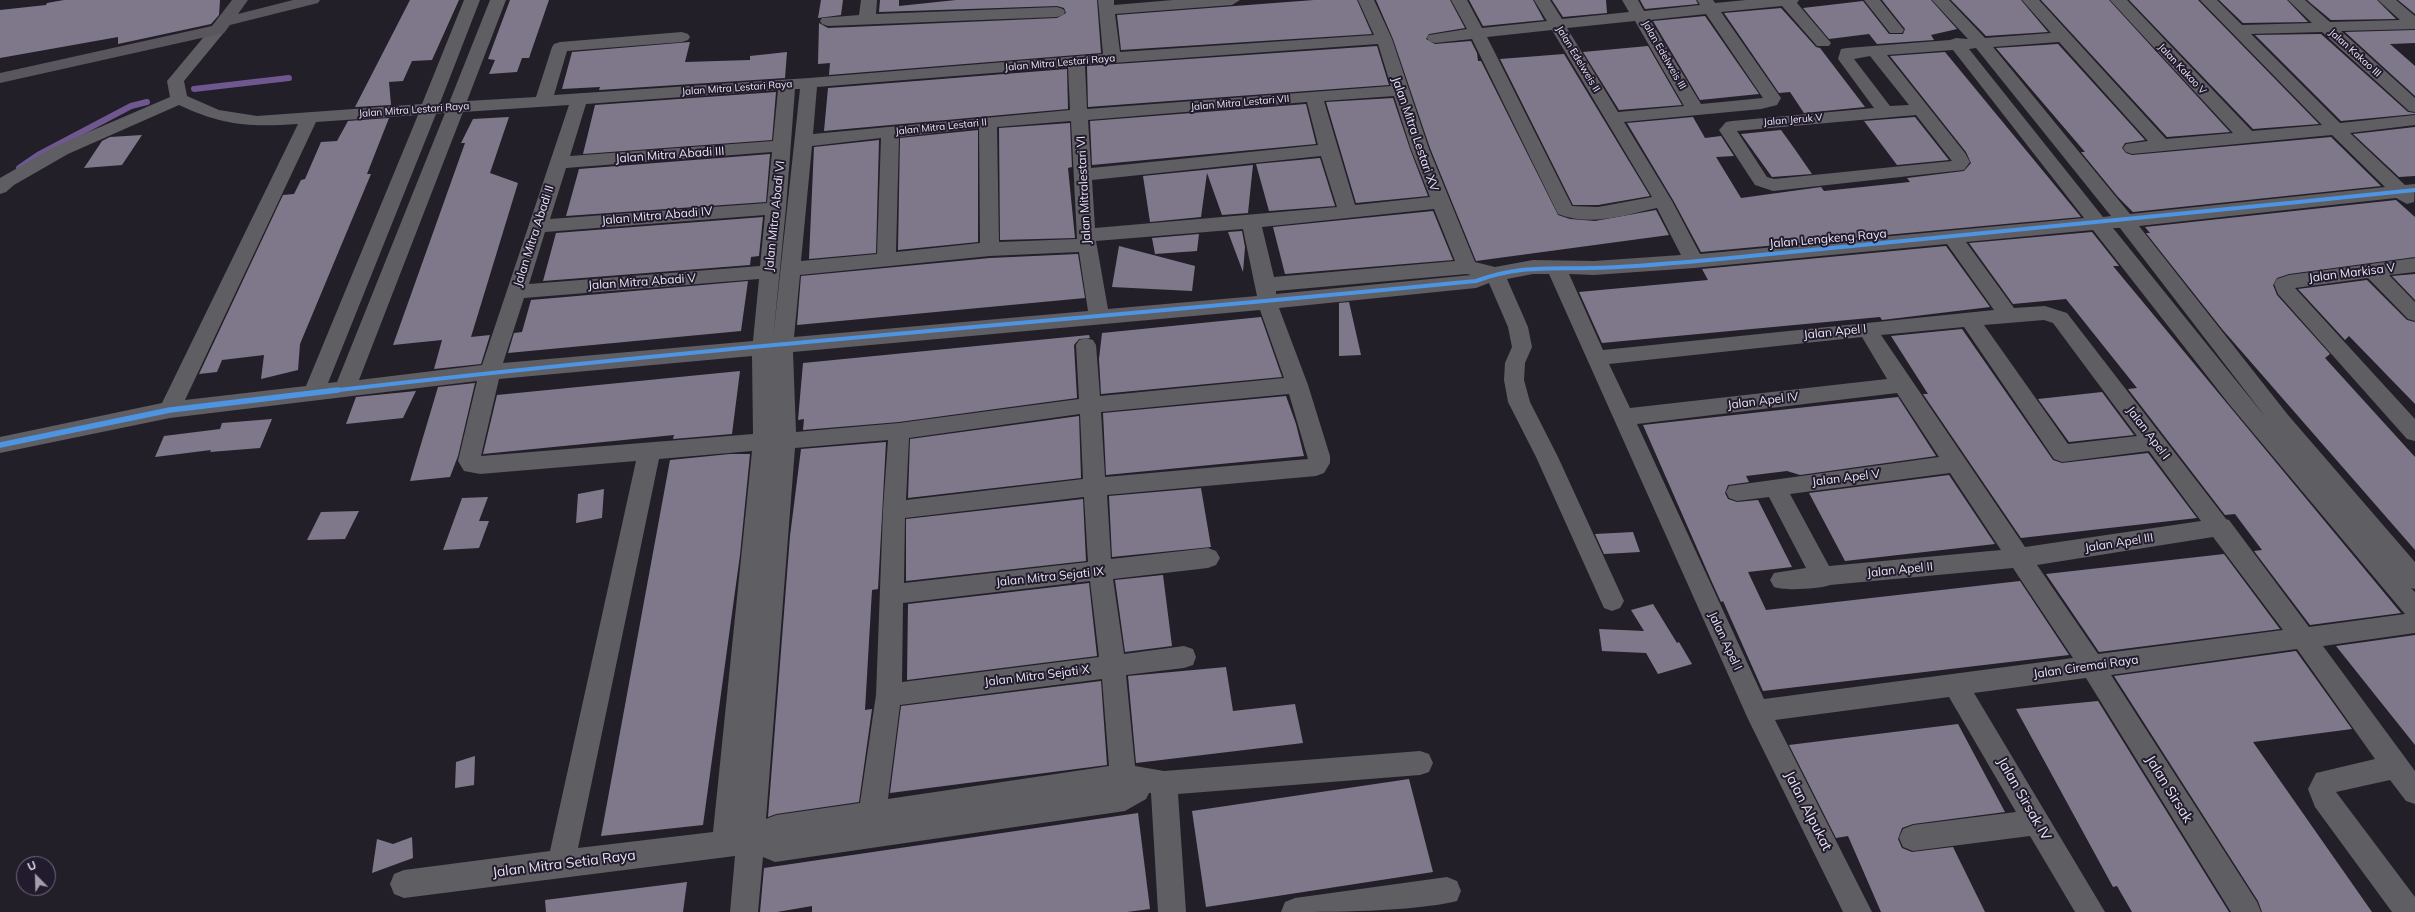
<!DOCTYPE html>
<html>
<head>
<meta charset="utf-8">
<style>
	body { margin:0 }
	#map { position:relative; width:2415px; height:912px; overflow:hidden; background:#231f29; font-family:Mulish,sans-serif }
	canvas { display:block }
	.north { position:absolute; left:16px; top:856px; width:40px; height:40px; box-sizing:border-box; background:#221b2d; border:1px solid #726b7c; border-radius:50%; rotate:337deg; font-size:11px; font-weight:700; line-height:16px; text-align:center; color:#e9e4f2 }
	.north::after { content:''; display:block; margin:auto; width:14px; height:18px; background:#a49fac; clip-path:polygon(50% 0,100% 100%,50% 72%,0 100%) }
</style>
</head>
<body>
<div id="map">
<canvas width="2415" height="912"></canvas>
<div class="north">U</div>
</div>
<script>
const ctx = document.querySelector('canvas').getContext('2d');
ctx.lineJoin = 'round';
function trace(path, color, width, dash) { ctx.strokeStyle = color; ctx.lineWidth = width; ctx.lineCap = dash ? 'butt' : 'round'; ctx.setLineDash(dash || []); ctx.stroke(path); }
function fill(path, color) { ctx.fillStyle = color; ctx.fill(path, 'evenodd'); }
function write(font, color, halo, rows, align = 'center') {
  ctx.font = font + ' Mulish,sans-serif'; ctx.lineWidth = 4; ctx.setLineDash([]); ctx.textBaseline = 'middle'; ctx.strokeStyle = halo; ctx.fillStyle = color; for (const [text, x, y, turn = 0] of rows) {
    ctx.save(); ctx.translate(x, y); ctx.rotate((+turn || 0) * Math.PI / 180); ctx.textAlign = isNaN(turn) ? turn : align; if (halo) ctx.strokeText(text, 0, 0); ctx.fillText(text, 0, 0); ctx.restore();
  }
}
trace(new Path2D(`
	M 194,89 L 289,78
	M 19,168 L 38,155 L 131,106 L 147,102`), '#6f5790', 6);
fill(new Path2D(`
	M 64,0 L 220,0 L 219,15 L 211,24 L 118,44 L 118,37 L 0,58 L 0,10 L 46,5 L 47,3 Z
	M 410,0 L 459,0 L 432,60 L 412,61 L 403,81 L 389,82 L 391,105 L 355,107 Z
	M 510,0 L 549,0 L 529,58 L 522,58 L 517,72 L 489,74 L 495,60 L 488,59 Z
	M 821,0 L 843,0 L 841,15 L 818,18 Z
	M 880,0 L 899,0 L 899,6 L 956,0 L 1097,0 L 1101,53 L 829,75 L 830,63 L 818,64 L 819,23 L 828,28 L 1057,18 L 1066,13 L 1064,8 L 1057,6 L 879,12 Z
	M 1314,0 L 1357,0 L 1372,34 L 1121,50 L 1117,15 Z
	M 1376,0 L 1450,0 L 1465,28 L 1429,34 L 1426,39 L 1435,44 L 1471,41 L 1477,53 L 1478,61 L 1481,61 L 1558,215 L 1570,219 L 1595,221 L 1656,210 L 1669,235 L 1476,261 L 1430,148 L 1393,39 Z
	M 1469,0 L 1533,0 L 1544,20 L 1483,26 Z
	M 1552,0 L 1606,0 L 1607,13 L 1563,17 Z
	M 1640,0 L 1696,0 L 1698,4 L 1645,9 Z
	M 1882,0 L 1931,0 L 1957,29 L 1931,35 L 1934,40 L 1877,44 L 1869,34 L 1829,39 L 1803,8 L 1863,1 L 1889,34 L 1903,34 L 1905,29 Z
	M 1951,0 L 2021,0 L 2048,32 L 1986,36 Z
	M 2041,0 L 2109,0 L 2230,132 L 2167,137 Z
	M 2129,0 L 2198,0 L 2319,124 L 2253,129 Z
	M 2219,0 L 2287,0 L 2308,22 L 2243,23 Z
	M 2307,0 L 2377,0 L 2396,19 L 2331,20 Z
	M 2398,0 L 2415,0 L 2415,14 Z
	M 1781,8 L 1816,47 L 1820,48 L 1865,107 L 1804,113 L 1790,92 L 1779,93 L 1724,13 Z
	M 1705,16 L 1759,94 L 1700,100 L 1653,21 Z
	M 2415,30 L 2415,43 L 2390,44 L 2415,66 L 2415,96 L 2345,32 Z
	M 2321,34 L 2408,112 L 2409,112 L 2415,113 L 2415,114 L 2341,121 L 2255,35 Z
	M 690,42 L 685,62 L 750,60 L 750,56 L 787,52 L 785,78 L 599,90 L 600,87 L 562,89 L 572,52 Z
	M 2058,44 L 2145,140 L 2125,143 L 2122,148 L 2126,153 L 2132,155 L 2331,137 L 2381,186 L 2133,212 L 2118,197 L 2081,152 L 2085,152 L 1996,48 Z
	M 1377,46 L 1389,85 L 1088,107 L 1087,66 Z
	M 1648,46 L 1682,105 L 1619,110 L 1583,52 Z
	M 1945,52 L 2081,217 L 1701,252 L 1673,200 L 1627,123 L 1693,117 L 1705,138 L 1721,136 L 1734,156 L 1716,157 L 1741,198 L 1821,187 L 1824,191 L 1910,182 L 1907,178 L 1964,171 L 1971,163 L 1966,152 L 1890,56 Z
	M 1564,54 L 1650,196 L 1598,205 L 1573,205 L 1500,59 Z
	M 1067,69 L 1068,109 L 824,131 L 828,88 Z
	M 776,92 L 772,140 L 583,154 L 595,105 Z
	M 1393,98 L 1410,149 L 1428,196 L 1356,203 L 1326,102 Z
	M 1306,104 L 1316,144 L 1092,165 L 1090,121 Z
	M 509,117 L 490,173 L 518,183 L 471,337 L 490,335 L 481,364 L 434,369 L 442,340 L 393,345 L 465,143 L 461,143 L 473,119 Z
	M 1915,117 L 1949,160 L 1897,165 L 1864,121 Z
	M 389,118 L 367,174 L 371,174 L 300,344 L 298,370 L 261,379 L 264,355 L 222,360 L 217,372 L 199,374 L 283,195 L 294,194 L 301,180 L 305,179 L 321,142 L 337,141 L 348,121 Z
	M 1070,123 L 1072,167 L 1068,168 L 1075,238 L 1000,240 L 999,128 Z
	M 2415,127 L 2415,176 L 2399,177 L 2353,134 Z
	M 978,130 L 978,242 L 898,250 L 900,138 Z
	M 1781,130 L 1794,148 L 1812,174 L 1772,177 L 1741,134 Z
	M 142,135 L 122,165 L 84,168 L 102,141 L 110,137 Z
	M 879,140 L 876,253 L 809,259 L 814,147 Z
	M 770,154 L 766,202 L 566,216 L 579,169 Z
	M 1320,158 L 1335,206 L 1269,211 L 1256,164 Z
	M 1253,165 L 1248,213 L 1222,215 L 1207,173 L 1201,217 L 1150,222 L 1143,176 Z
	M 2396,200 L 2415,217 L 2415,257 L 2289,274 L 2277,278 L 2273,285 L 2277,295 L 2330,354 L 2325,358 L 2415,457 L 2415,550 L 2222,329 L 2146,233 L 2150,233 L 2145,227 Z
	M 1433,211 L 1453,260 L 1285,274 L 1273,227 Z
	M 763,217 L 759,256 L 751,257 L 750,265 L 543,281 L 556,233 Z
	M 1242,231 L 1245,247 L 1243,272 L 1228,232 Z
	M 2092,232 L 2119,266 L 2113,266 L 2401,613 L 2310,625 L 2254,551 L 2262,550 L 2235,514 L 2225,515 L 2128,389 L 2137,388 L 2066,299 L 2013,304 L 1969,243 Z
	M 1199,234 L 1197,251 L 1155,254 L 1152,238 Z
	M 1119,246 L 1195,266 L 1192,291 L 1112,287 Z
	M 1946,246 L 1990,307 L 1882,320 L 1880,317 L 1602,343 L 1579,292 L 1708,280 L 1702,269 Z
	M 1078,254 L 1085,298 L 797,325 L 801,276 L 990,258 Z
	M 2415,274 L 2415,300 L 2392,276 Z
	M 2367,280 L 2407,320 L 2415,322 L 2415,404 L 2349,336 L 2345,340 L 2298,289 Z
	M 748,281 L 741,331 L 508,353 L 514,333 L 522,332 L 531,300 Z
	M 1349,302 L 1361,355 L 1339,356 L 1339,303 Z
	M 1261,317 L 1282,377 L 1101,394 L 1099,359 L 1102,333 Z
	M 1962,329 L 2053,460 L 2062,463 L 2148,453 L 2197,518 L 2021,538 L 1923,394 L 1928,394 L 1891,336 Z
	M 1089,335 L 1090,338 L 1079,339 L 1074,345 L 1077,398 L 899,422 L 803,430 L 804,419 L 798,420 L 803,363 Z
	M 740,371 L 732,434 L 673,439 L 674,435 L 483,454 L 497,395 Z
	M 475,383 L 458,456 L 450,477 L 410,481 L 438,387 Z
	M 416,391 L 403,418 L 346,424 L 356,397 Z
	M 2102,392 L 2134,435 L 2069,442 L 2038,399 Z
	M 1286,396 L 1296,424 L 1304,456 L 1106,475 L 1103,413 Z
	M 1898,397 L 1936,456 L 1800,475 L 1787,471 L 1746,476 L 1749,482 L 1728,485 L 1725,493 L 1728,499 L 1737,502 L 1758,500 L 1792,567 L 1748,572 L 1766,610 L 2020,581 L 2069,655 L 1763,691 L 1723,601 L 1721,602 L 1711,580 L 1643,425 Z
	M 1079,416 L 1081,478 L 908,498 L 910,439 Z
	M 272,419 L 260,448 L 210,452 L 211,450 L 155,457 L 164,436 L 220,429 L 222,423 Z
	M 886,442 L 878,589 L 872,590 L 865,710 L 872,709 L 859,802 L 776,814 L 768,817 L 790,536 L 801,449 Z
	M 730,454 L 750,454 L 740,555 L 703,825 L 601,836 L 670,460 Z
	M 1949,475 L 1995,544 L 1845,561 L 1809,493 Z
	M 1201,488 L 1211,547 L 1112,557 L 1109,496 Z
	M 604,489 L 602,518 L 576,523 L 578,494 Z
	M 488,497 L 479,521 L 489,521 L 479,548 L 443,550 L 462,498 Z
	M 1083,499 L 1086,561 L 906,581 L 906,519 Z
	M 359,511 L 345,539 L 307,540 L 321,512 Z
	M 1633,532 L 1640,552 L 1604,554 L 1595,534 Z
	M 2224,554 L 2280,629 L 2099,652 L 2046,574 Z
	M 1163,575 L 1172,646 L 1125,652 L 1115,580 Z
	M 1089,583 L 1097,656 L 907,680 L 908,604 Z
	M 1653,604 L 1677,643 L 1679,642 L 1692,664 L 1658,674 L 1646,653 L 1602,651 L 1599,629 L 1644,631 L 1631,610 Z
	M 2415,635 L 2415,745 L 2336,646 Z
	M 2296,651 L 2352,729 L 2253,742 L 2372,912 L 2262,912 L 2258,901 L 2114,676 Z
	M 1226,667 L 1233,711 L 1295,704 L 1303,743 L 1136,763 L 1128,676 Z
	M 1101,681 L 1107,765 L 890,793 L 901,706 Z
	M 2098,701 L 2229,912 L 2132,912 L 2117,886 L 2113,887 L 2016,709 Z
	M 1958,724 L 2005,812 L 1913,824 L 1902,828 L 1898,839 L 1902,848 L 1912,852 L 1953,847 L 1985,912 L 1881,912 L 1848,836 L 1836,838 L 1789,745 Z
	M 475,756 L 474,785 L 455,788 L 456,762 Z
	M 1409,779 L 1433,872 L 1206,907 L 1192,811 Z
	M 1138,813 L 1150,909 L 1127,912 L 812,912 L 812,906 L 777,912 L 760,912 L 764,868 Z
	M 412,837 L 413,858 L 372,873 L 377,839 L 393,844 Z
	M 687,882 L 683,912 L 546,912 L 545,900 Z`), '#7f788a');
fill(new Path2D(`
	M 464,0 L 480,0 L 440,103 L 449,103 L 490,0 L 506,0 L 467,101 L 536,97 L 552,47 L 554,44 L 560,42 L 682,32 L 688,34 L 690,37 L 688,40 L 682,42 L 567,51 L 554,95 L 809,78 L 1103,54 L 1098,0 L 1114,0 L 1114,5 L 1173,0 L 1240,0 L 1232,5 L 1115,14 L 1120,52 L 1374,35 L 1358,0 L 1374,0 L 1392,39 L 1429,149 L 1475,262 L 1495,267 L 1533,260 L 1594,261 L 1681,255 L 1657,208 C 1625,215 1591,227 1558,214 L 1472,39 L 1435,43 L 1429,41 L 1427,38 L 1429,35 L 1467,29 L 1451,0 L 1467,0 L 1482,28 L 1547,21 L 1534,0 L 1550,0 L 1562,19 L 1629,12 L 1622,0 L 1638,0 L 1644,11 L 1700,5 L 1697,0 L 1713,0 L 1715,3 L 1746,0 L 1799,0 L 1797,3 L 1831,43 L 1829,46 L 1817,46 L 1782,6 L 1721,12 L 1781,98 L 1777,105 L 1761,109 L 1624,122 L 1672,201 L 1700,254 L 2084,218 L 1953,50 L 1887,55 L 1965,153 L 1970,162 L 1964,170 L 1773,191 L 1755,185 L 1719,130 L 1726,122 L 1732,121 L 1874,108 L 1838,59 L 1841,49 L 1847,48 L 1950,40 L 1956,38 L 1968,39 L 1932,0 L 1949,0 L 1985,38 L 2051,33 L 2022,0 L 2039,0 L 2166,139 L 2233,133 L 2110,0 L 2127,0 L 2252,131 L 2322,125 L 2200,0 L 2217,0 L 2242,25 L 2312,23 L 2288,0 L 2305,0 L 2330,22 L 2400,20 L 2378,0 L 2396,0 L 2415,16 L 2415,29 L 2341,31 L 2415,98 L 2415,112 L 2409,111 L 2322,32 L 2251,34 L 2340,123 L 2415,115 L 2415,125 L 2350,133 L 2405,185 L 2415,184 L 2414,202 L 2407,204 L 2396,198 L 2139,226 L 2288,415 L 2415,562 L 2415,589 L 2411,588 L 2415,592 L 2415,633 L 2323,646 L 2415,771 L 2415,804 L 2406,801 L 2390,780 L 2336,792 L 2415,897 L 2415,912 L 2392,912 L 2315,807 L 2308,789 L 2316,773 L 2375,759 L 2297,649 L 2111,675 L 2257,902 L 2261,912 L 2231,912 L 2086,678 L 1974,693 L 2105,912 L 2075,912 L 2030,836 L 1913,851 L 1903,847 L 1899,838 L 1903,829 L 1913,825 L 2016,812 L 1949,697 L 1775,720 L 1872,912 L 1843,912 L 1748,719 L 1549,274 L 1533,274 L 1507,279 L 1528,327 L 1532,347 L 1525,363 L 1524,380 L 1530,402 L 1558,457 L 1624,601 L 1620,608 L 1612,611 L 1604,608 L 1536,457 L 1508,402 L 1504,380 L 1505,363 L 1512,347 L 1508,327 L 1489,283 L 1476,288 L 1279,308 L 1308,385 L 1330,456 L 1330,463 L 1324,473 L 1316,476 L 1107,495 L 1111,559 L 1208,548 L 1216,551 L 1220,558 L 1216,565 L 1208,568 L 1113,579 L 1124,654 L 1184,646 L 1193,649 L 1196,657 L 1193,665 L 1184,668 L 1126,675 L 1135,766 L 1164,771 L 1420,751 L 1429,754 L 1433,763 L 1429,772 L 1420,775 L 1178,794 L 1186,912 L 1158,912 L 1151,793 L 1149,793 L 1146,799 L 1125,811 L 775,862 L 763,857 L 758,912 L 730,912 L 735,856 L 404,898 L 394,894 L 390,884 L 394,874 L 404,870 L 550,851 L 636,461 L 480,474 L 464,471 L 458,461 L 477,381 L 170,418 L 0,453 L 0,437 L 162,403 L 298,124 C 249,127 224,126 179,105 L 68,154 L 14,185 L 6,192 L 0,194 L 0,178 L 56,146 L 170,97 L 167,81 L 212,27 L 224,27 L 226,30 L 184,81 L 187,96 L 219,110 L 257,116 L 422,104 ZM 1706,14 L 1763,98 L 1701,104 L 1650,20 ZM 1635,21 L 1684,106 L 1618,112 L 1567,28 ZM 1552,30 L 1652,197 L 1598,207 L 1572,206 L 1487,37 ZM 2059,42 L 2148,141 L 2126,144 L 2123,148 L 2126,152 L 2132,154 L 2332,135 L 2385,187 L 2130,214 L 1993,47 ZM 1378,44 L 1391,86 L 1087,109 L 1085,65 ZM 1976,48 L 2111,216 L 2103,217 L 1969,49 ZM 1870,56 L 1909,105 L 1890,106 L 1854,59 ZM 1068,67 L 1070,110 L 813,134 L 817,87 ZM 795,89 L 800,89 L 773,339 L 786,208 ZM 778,90 L 773,141 L 570,156 L 586,104 ZM 1394,96 L 1411,149 L 1430,197 L 1355,205 L 1324,101 ZM 1307,102 L 1318,145 L 1091,168 L 1088,120 ZM 569,105 L 482,365 L 359,380 L 463,112 ZM 445,113 L 337,382 L 328,383 L 436,114 ZM 418,115 L 306,386 L 185,400 L 316,122 ZM 1916,115 L 1952,161 L 1774,179 L 1767,177 L 1737,131 ZM 1071,121 L 1077,239 L 999,242 L 997,127 ZM 979,128 L 980,243 L 896,252 L 899,137 ZM 881,138 L 877,254 L 801,261 L 812,146 ZM 772,152 L 767,203 L 550,219 L 566,168 ZM 1321,156 L 1337,207 L 1095,228 L 1092,180 ZM 1434,209 L 1455,261 L 1274,277 L 1262,227 ZM 765,215 L 760,266 L 529,284 L 545,232 ZM 2113,228 L 2120,228 L 2267,419 ZM 1243,229 L 1257,296 L 1108,309 L 1096,241 ZM 2093,230 L 2229,404 L 2405,614 L 2309,627 L 2229,520 L 2226,519 L 2067,313 L 2045,306 L 2014,308 L 1966,242 ZM 1947,244 L 1994,310 L 1603,350 L 1569,274 L 1594,275 L 1694,268 ZM 1079,252 L 1088,311 L 794,337 L 800,275 L 990,256 ZM 1467,274 L 1471,275 L 1276,294 L 1276,291 ZM 759,279 L 753,341 L 503,363 L 524,298 ZM 1260,310 L 1284,378 L 1100,396 L 1096,345 L 1093,340 L 1086,338 L 1079,340 L 1076,345 L 1079,399 L 899,423 L 796,432 L 793,352 ZM 2044,320 L 2053,323 L 2137,436 L 2068,444 L 1984,325 ZM 1964,327 L 2054,459 L 2062,462 L 2149,451 L 2201,521 L 2025,547 L 1881,335 ZM 1862,337 L 1887,379 L 1630,408 L 1609,364 ZM 752,356 L 753,434 L 481,456 L 499,379 ZM 1897,393 L 1939,457 L 1729,486 L 1726,492 L 1729,498 L 1737,501 L 1769,497 L 1806,568 L 1774,573 L 1770,580 L 1774,587 C 1785,591 1819,589 1830,585 L 2013,568 L 2073,658 L 1764,699 L 1637,424 ZM 1289,394 L 1308,459 L 1105,477 L 1101,412 ZM 1080,414 L 1083,479 L 906,500 L 909,438 ZM 888,440 L 883,510 L 876,695 L 860,803 L 776,815 L 766,819 L 795,448 ZM 752,451 L 713,832 L 578,848 L 659,459 ZM 1950,473 L 2001,550 L 1829,566 L 1790,494 ZM 1084,497 L 1088,562 L 904,583 L 905,518 ZM 2213,537 L 2283,630 L 2098,654 L 2037,565 ZM 1090,581 L 1099,657 L 902,682 L 903,603 ZM 1102,679 L 1109,766 L 888,799 L 900,705 Z
	M 861,0 L 877,0 L 876,14 L 1057,7 L 1063,9 L 1065,12 L 1063,15 L 1057,17 L 828,26 L 822,24 L 820,21 L 822,18 L 859,15 Z
	M 1864,0 L 1880,0 L 1904,30 L 1902,33 L 1890,33 Z
	M 2415,258 L 2415,272 L 2389,275 L 2415,302 L 2415,321 L 2408,319 L 2368,278 L 2295,288 L 2415,419 L 2415,441 L 2407,439 L 2278,294 L 2274,284 L 2277,279 L 2289,275 Z
	M 1447,877 L 1457,881 L 1461,891 L 1457,901 C 1412,912 1330,912 1281,912 L 1285,902 L 1295,898 Z`), '#5f5e63');
fill(new Path2D(`
	M 232,0 L 248,0 L 238,14 L 293,0 L 320,0 L 318,3 L 230,25 L 224,33 L 0,83 L 0,73 L 212,26 Z`), '#59565d');
trace(new Path2D(`
	M 330,391 C 711,346 1094,319 1476,281 C 1520,265 1548,269 1593,268 C 1638,267 1685,262 1730,258 C 1959,236 2187,214 2415,190`), '#4d94e3', 4);
trace(new Path2D(`
	M 0,445 L 170,410 L 338,390`), '#4d94e3', 5.5);
write('10px', '#e9e4f2', '#221b2d', [
	["Jalan Kakao III",2355,53,42],
	["Jalan Edelweis III",1664,55,60],
	["Jalan Edelweis II",1578,59,59],
	["Jalan Mitra Lestari Raya",1060,63,-5],
	["Jalan Kakao V",2182,69,47],
	["Jalan Mitra Lestari Raya",737,88,-4],
	["Jalan Mitra Lestari VII",1240,103,-5],
	["Jalan Mitra Lestari Raya",414,110,-4],
	["Jalan Jeruk V",1793,120,-5],
	["Jalan Mitra Lestari II",941,127,-6]
]);
write('12px', '#e9e4f2', '#221b2d', [
	["Jalan Mitra Lestari XV",1415,134,71],
	["Jalan Mitra Abadi III",670,155,-4],
	["Jalan Mitralestari VI",1084,190,-93],
	["Jalan Mitra Abadi IV",657,216,-5],
	["Jalan Mitra Abadi VI",775,216,-84],
	["Jalan Mitra Abadi II",534,236,-72],
	["Jalan Lengkeng Raya",1828,239,-5],
	["Jalan Markisa V",2352,273,-7],
	["Jalan Mitra Abadi V",642,282,-4],
	["Jalan Apel I",1835,332,-6],
	["Jalan Apel IV",1763,401,-7],
	["Jalan Apel I",2148,433,53],
	["Jalan Apel V",1846,478,-7],
	["Jalan Apel III",2119,543,-9],
	["Jalan Apel II",1900,570,-6],
	["Jalan Mitra Sejati IX",1050,577,-6],
	["Jalan Apel I",1725,641,65],
	["Jalan Ciremai Raya",2086,667,-8],
	["Jalan Mitra Sejati X",1037,676,-7]
]);
write('14px', '#e9e4f2', '#221b2d', [
	["Jalan Sirsak",2169,789,58],
	["Jalan Sirsak IV",2024,799,60],
	["Jalan Alpukat",1808,811,63],
	["Jalan Mitra Setia Raya",564,864,-7]
]);
</script>
</body>
</html>
